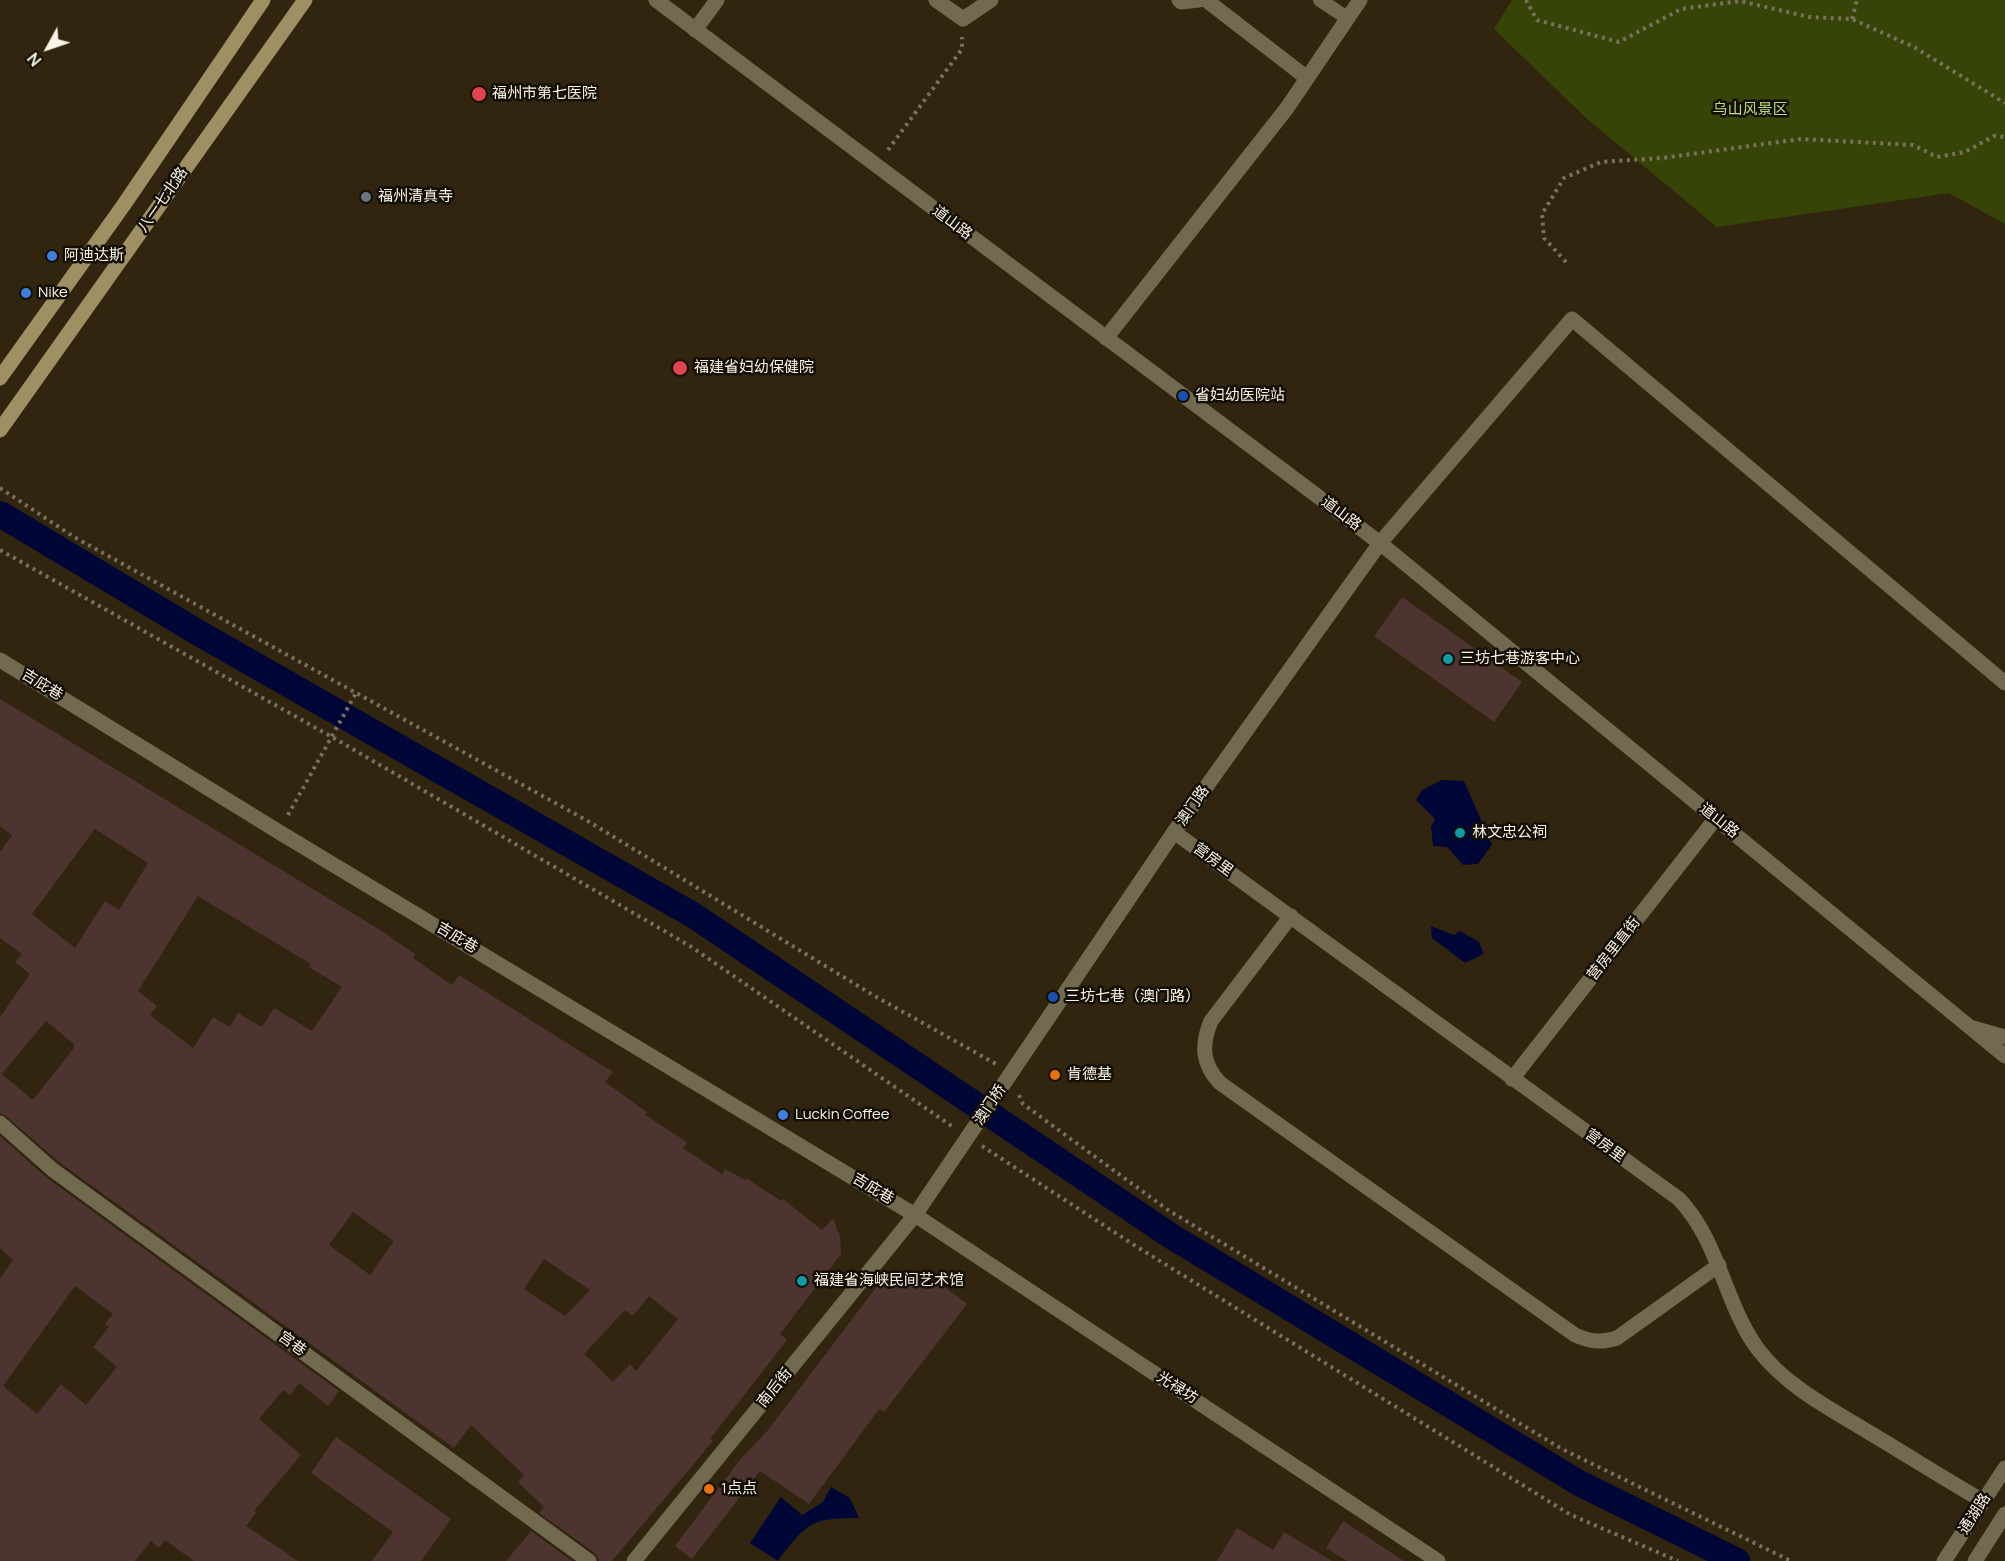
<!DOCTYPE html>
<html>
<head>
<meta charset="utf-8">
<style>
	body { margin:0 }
	#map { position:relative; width:2005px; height:1561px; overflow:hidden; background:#31250f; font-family:Manrope,sans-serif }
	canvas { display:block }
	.north { position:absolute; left:18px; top:18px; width:60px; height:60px; -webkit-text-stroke:4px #140f06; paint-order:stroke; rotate:230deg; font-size:16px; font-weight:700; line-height:24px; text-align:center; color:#faf2e5 }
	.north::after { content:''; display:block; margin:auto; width:21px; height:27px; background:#faf2e5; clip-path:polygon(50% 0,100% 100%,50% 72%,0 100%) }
</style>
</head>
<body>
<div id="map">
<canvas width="2005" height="1561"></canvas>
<div class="north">N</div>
</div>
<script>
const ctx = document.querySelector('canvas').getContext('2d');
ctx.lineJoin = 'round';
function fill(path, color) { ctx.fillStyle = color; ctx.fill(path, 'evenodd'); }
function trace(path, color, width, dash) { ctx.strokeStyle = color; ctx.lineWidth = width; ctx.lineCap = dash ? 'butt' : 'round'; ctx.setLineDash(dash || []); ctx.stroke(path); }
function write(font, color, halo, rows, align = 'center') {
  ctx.font = font + ' Manrope,"Noto Sans SC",sans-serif'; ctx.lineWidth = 5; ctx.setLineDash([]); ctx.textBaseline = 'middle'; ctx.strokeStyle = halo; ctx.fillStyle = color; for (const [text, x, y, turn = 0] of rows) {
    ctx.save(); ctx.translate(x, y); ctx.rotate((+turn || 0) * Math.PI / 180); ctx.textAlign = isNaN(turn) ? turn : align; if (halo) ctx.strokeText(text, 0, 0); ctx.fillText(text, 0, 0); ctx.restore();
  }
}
fill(new Path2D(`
	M 1512,0 L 2005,0 L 2005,224 L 1949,193 L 1717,227 L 1586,118 L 1494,29 Z`), '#364507');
fill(new Path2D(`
	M 1442,780 L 1464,781 L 1492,845 L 1478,864 L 1463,865 L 1447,847 L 1433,846 L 1431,827 L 1435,819 L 1416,800 L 1422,790 Z
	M 1431,926 L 1454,935 L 1460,931 L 1479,942 L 1484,954 L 1465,963 L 1432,938 Z
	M 831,1487 L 850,1498 L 859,1518 C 811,1518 806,1523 778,1561 L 750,1543 L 781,1497 L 802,1515 L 823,1502 Z`), '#000737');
trace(new Path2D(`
	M 0,514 L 197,632 L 693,915 L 1171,1236 L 1579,1483 L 1737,1561`), '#000737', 26);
fill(new Path2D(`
	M 1402,597 L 1522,682 L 1494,722 L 1374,636 Z
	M 0,699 L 377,928 L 415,954 L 413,958 L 452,985 L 459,975 L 613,1072 L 605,1082 L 647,1112 L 645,1115 L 687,1142 L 683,1148 L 722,1174 L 725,1169 L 745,1180 L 746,1178 L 781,1201 L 783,1199 L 822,1230 L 833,1218 L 840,1237 L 841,1254 L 780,1334 L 787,1340 L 710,1439 L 713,1441 L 612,1561 L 599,1561 L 595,1553 L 539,1513 L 544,1507 L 518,1482 L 524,1475 L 471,1425 L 454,1448 L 59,1162 L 6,1116 L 0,1113 L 0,1017 L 30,974 L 15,962 L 22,954 L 0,938 L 0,852 L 12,835 L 0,826 ZM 95,829 L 148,863 L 119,910 L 105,901 L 75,948 L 32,914 ZM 198,896 L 311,964 L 309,967 L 342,987 L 312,1031 L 274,1008 L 262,1027 L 238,1013 L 230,1027 L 213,1017 L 193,1048 L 150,1015 L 157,1006 L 138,991 ZM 46,1021 L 74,1044 L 74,1048 L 33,1100 L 2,1074 ZM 353,1212 L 394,1241 L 370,1275 L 329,1245 ZM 544,1259 L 590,1290 L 565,1316 L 524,1289 ZM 649,1296 L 678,1319 L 636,1371 L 630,1364 L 613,1382 L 584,1354 L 625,1310 L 633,1316 Z
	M 0,1136 L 47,1178 L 339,1391 L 328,1406 L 299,1383 L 290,1395 L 283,1390 L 259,1419 L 301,1455 L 254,1511 L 256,1513 L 246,1526 L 298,1561 L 194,1561 L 165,1540 L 159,1548 L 151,1541 L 135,1561 L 0,1561 L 0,1279 L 13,1260 L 0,1248 ZM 75,1286 L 113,1314 L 105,1324 L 109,1327 L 93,1347 L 117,1367 L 86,1405 L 61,1384 L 37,1414 L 3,1386 Z
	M 907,1271 L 930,1276 L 967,1304 L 884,1412 L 879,1409 L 809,1504 L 760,1471 L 692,1559 L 675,1546 L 739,1461 L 768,1430 L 875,1289 L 895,1273 Z
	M 336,1437 L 451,1519 L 421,1561 L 372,1561 L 393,1532 L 311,1473 Z
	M 1343,1521 L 1404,1561 L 1347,1561 L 1326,1548 Z
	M 1237,1528 L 1273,1550 L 1284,1532 L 1332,1561 L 1217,1561 Z
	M 531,1531 L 572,1561 L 506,1561 Z`), '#4e3431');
trace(new Path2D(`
	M 1526,0 L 1537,20 L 1619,42 L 1681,9 L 1740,1 L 1809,17 L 1852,19 L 1914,47 L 2005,103
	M 1852,19 L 1857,0
	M 888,150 L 962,49 L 962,37
	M 1566,262 L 1544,238 L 1542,214 L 1564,178 L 1601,162 L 1662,158 L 1801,139 L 1913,145 L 1937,157 L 1965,152 L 1994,136 L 2005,137
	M 0,488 L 74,537 L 586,820 L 873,995 L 996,1064
	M 0,550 L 332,737 L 690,946 L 953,1127
	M 288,815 L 356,693
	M 1019,1095 L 1023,1104 L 1168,1210 L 1562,1449 L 1791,1561
	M 982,1146 L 1134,1245 L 1571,1515 L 1678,1561`), '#7b705e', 4, [3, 4.5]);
trace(new Path2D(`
	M 1320,0 L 1347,18`), '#726a4e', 14);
trace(new Path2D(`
	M 695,30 L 717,0
	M 0,1123 L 53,1170 L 589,1561
	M 634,1561 L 915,1215`), '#726a4e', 15);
trace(new Path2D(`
	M 936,0 L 963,19 L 991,0
	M 1179,0 L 1181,2 L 1199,0
	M 1206,0 L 1307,78
	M 1106,338 L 1287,108 L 1360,0
	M 1174,832 L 1679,1199 C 1719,1241 1724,1302 1757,1348 C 1785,1386 1831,1409 1870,1433 C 1907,1455 1945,1479 1983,1501
	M 1291,916 L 1211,1021 C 1201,1045 1202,1064 1220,1083 L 1575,1335 C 1591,1342 1601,1343 1617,1338 L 1719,1265
	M 1973,1028 L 2005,1037`), '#726a4e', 15);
trace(new Path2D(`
	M 656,0 L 1380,543 L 2005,1056
	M 0,660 L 279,832 L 915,1215 L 1438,1561
	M 1512,1079 L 1716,818
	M 915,1215 L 1174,832 L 1380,543 L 1572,319 L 2005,683
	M 1944,1561 L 2005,1468
	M 1975,1561 L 2005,1514`), '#726a4e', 15);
trace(new Path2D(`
	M 0,378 L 123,206 L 263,0
	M 0,430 L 305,0`), '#9e9062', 15);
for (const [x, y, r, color] of [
	[479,94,8,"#e0444e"],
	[366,197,6,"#6b7280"],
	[52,256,6,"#3f7fe0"],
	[26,293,6,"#3f7fe0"],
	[680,368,8,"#e0444e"],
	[1183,396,6,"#1a4fb4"],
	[1448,659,6,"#0f9aa8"],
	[1460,833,6,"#0f9aa8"],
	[1053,997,6,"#1a4fb4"],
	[1055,1075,6,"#e8710a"],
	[783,1115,6,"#3f7fe0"],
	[802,1281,6,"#0f9aa8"],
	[709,1489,6,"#e8710a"]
]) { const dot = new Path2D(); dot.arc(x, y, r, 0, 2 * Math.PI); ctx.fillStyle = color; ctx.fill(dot); trace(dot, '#140f06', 2); }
write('15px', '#faf2e5', '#140f06', [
	["福州市第七医院",492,94],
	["福州清真寺",378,197],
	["阿迪达斯",64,256],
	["Nike",38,293],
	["福建省妇幼保健院",694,368],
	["省妇幼医院站",1195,396],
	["三坊七巷游客中心",1460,659],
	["林文忠公祠",1472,833],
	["三坊七巷（澳门路）",1065,997],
	["肯德基",1067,1075],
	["Luckin Coffee",795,1115],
	["福建省海峡民间艺术馆",814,1281],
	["1点点",721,1489]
], 'left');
write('15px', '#bedc7d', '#140f06', [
	["乌山风景区",1750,110]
]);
write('15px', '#faf2e5', '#140f06', [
	["八一七北路",163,200,-55],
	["道山路",952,223,37],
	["道山路",1341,514,37],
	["吉庇巷",42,685,32],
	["澳门路",1193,806,-55],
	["道山路",1719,821,39],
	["营房里",1213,860,36],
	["吉庇巷",457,938,31],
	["营房里直街",1614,949,-52],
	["澳门桥",990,1105,-56],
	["营房里",1605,1146,36],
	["吉庇巷",873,1189,31],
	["宫巷",292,1344,36],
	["南后街",775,1388,-51],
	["光禄坊",1177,1388,33],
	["通湖路",1975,1514,-57]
]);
</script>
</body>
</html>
